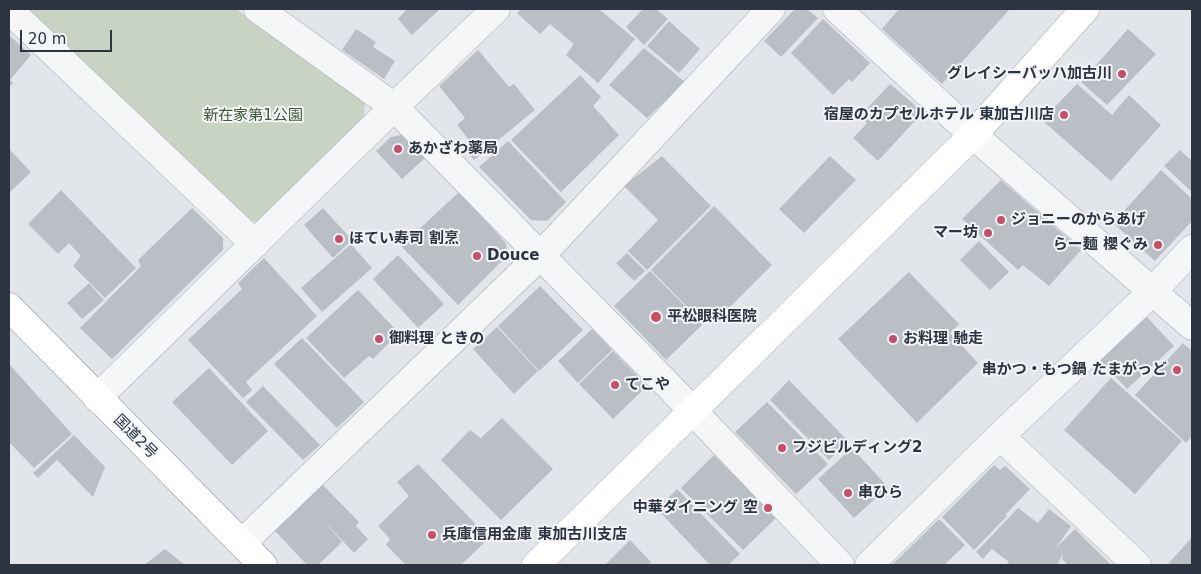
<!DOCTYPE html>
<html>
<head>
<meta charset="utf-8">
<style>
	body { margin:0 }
	#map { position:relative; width:1201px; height:574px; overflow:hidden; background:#e2e5ea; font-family:"DejaVu Sans",sans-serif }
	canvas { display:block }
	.frame { position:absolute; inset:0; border:10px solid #2b3440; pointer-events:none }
	.scale { position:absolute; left:20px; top:30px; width:92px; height:22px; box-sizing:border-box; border:2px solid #2b3440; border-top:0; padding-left:6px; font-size:15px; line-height:18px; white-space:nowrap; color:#2b3440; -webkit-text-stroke:4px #f2f4f7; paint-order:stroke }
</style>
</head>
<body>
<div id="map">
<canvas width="1201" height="574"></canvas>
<div class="frame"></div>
<div class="scale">20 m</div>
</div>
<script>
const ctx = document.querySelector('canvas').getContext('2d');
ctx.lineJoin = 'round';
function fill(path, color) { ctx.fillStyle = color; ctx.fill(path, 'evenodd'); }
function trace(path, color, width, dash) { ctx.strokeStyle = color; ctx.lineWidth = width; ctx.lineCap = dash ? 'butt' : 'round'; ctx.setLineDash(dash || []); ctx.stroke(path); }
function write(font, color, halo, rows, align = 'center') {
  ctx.font = font + ' "DejaVu Sans","Noto Sans JP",sans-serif'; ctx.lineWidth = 4; ctx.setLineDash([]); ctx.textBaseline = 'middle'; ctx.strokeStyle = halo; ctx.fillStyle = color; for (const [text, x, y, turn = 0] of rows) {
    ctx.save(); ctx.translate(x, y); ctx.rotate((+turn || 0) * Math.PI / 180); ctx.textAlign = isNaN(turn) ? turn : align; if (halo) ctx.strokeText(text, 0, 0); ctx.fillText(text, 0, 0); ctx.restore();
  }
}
fill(new Path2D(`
	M 29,9 L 236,9 L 365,99 L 364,117 L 266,222 L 250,221 Z`), '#c8d3c4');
fill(new Path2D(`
	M 407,9 L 440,9 L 412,35 L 398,19 Z
	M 521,9 L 599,9 L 635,39 L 598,83 L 566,55 L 574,44 L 550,24 L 540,34 L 517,13 Z
	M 643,9 L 656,9 L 668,19 L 644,45 L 626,27 Z
	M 795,9 L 807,9 L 818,18 L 781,57 L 764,41 Z
	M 899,9 L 1010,9 L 942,84 L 882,29 Z
	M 823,19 L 870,63 L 852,82 L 849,79 L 833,95 L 791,53 Z
	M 669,21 L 700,49 L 679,73 L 647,46 Z
	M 356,29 L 376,42 L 373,47 L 395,61 L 384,79 L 342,50 Z
	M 1128,29 L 1156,54 L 1107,105 L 1081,82 Z
	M 9,35 L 31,55 L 10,80 L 13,83 L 9,87 Z
	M 644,48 L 685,82 L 647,118 L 609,85 Z
	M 478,50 L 509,87 L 514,84 L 535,110 L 474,160 L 463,147 L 470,141 L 457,125 L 465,118 L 439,86 Z
	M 580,75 L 601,97 L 593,106 L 619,135 L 561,192 L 511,140 Z
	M 890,84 L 923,112 L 878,161 L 853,138 L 867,123 L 860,116 Z
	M 1077,84 L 1112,115 L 1129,95 L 1161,125 L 1111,181 L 1042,120 Z
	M 406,134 L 427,156 L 402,179 L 376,151 L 391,137 Z
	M 508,141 L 566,202 L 547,221 L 531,220 L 479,167 Z
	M 9,149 L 31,172 L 9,193 Z
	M 1180,150 L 1192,161 L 1192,192 L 1164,166 Z
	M 662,156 L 711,206 L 647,270 L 628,251 L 658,220 L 624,186 Z
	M 830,156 L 856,180 L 804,233 L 779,209 Z
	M 1161,170 L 1192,199 L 1192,221 L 1155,261 L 1113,223 Z
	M 1001,180 L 1081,250 L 1049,286 L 1023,265 L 1018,270 L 962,219 Z
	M 61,190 L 136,268 L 105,298 L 73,266 L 81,256 L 69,243 L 58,254 L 28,224 Z
	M 459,192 L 506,243 L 507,256 L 458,305 L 401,246 Z
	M 714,206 L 772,265 L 725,312 L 719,308 L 703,323 L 651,270 Z
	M 192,208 L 223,238 L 223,250 L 112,359 L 80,328 L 141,266 L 138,260 Z
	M 323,208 L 352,240 L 333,258 L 304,225 Z
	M 979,241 L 1009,272 L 990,290 L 960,260 Z
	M 351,244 L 372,268 L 322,312 L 301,288 Z
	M 627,253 L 645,271 L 634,281 L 616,263 Z
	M 398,255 L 444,304 L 418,328 L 373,279 Z
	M 264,258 L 317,316 L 246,382 L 252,390 L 243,398 L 188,340 L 242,289 L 238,283 Z
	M 650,271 L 703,324 L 666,360 L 614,306 Z
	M 909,272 L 959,324 L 950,333 L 978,363 L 917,423 L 838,339 Z
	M 89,283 L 104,300 L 82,319 L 67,303 Z
	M 540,286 L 583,330 L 539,371 L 498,326 Z
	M 358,290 L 399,333 L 373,359 L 369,356 L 344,378 L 306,338 Z
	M 1147,317 L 1174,346 L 1127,389 L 1100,360 Z
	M 497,327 L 538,371 L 514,394 L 473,349 Z
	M 592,329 L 612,350 L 578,383 L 558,361 Z
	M 302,338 L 364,402 L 337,428 L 274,364 Z
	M 1183,343 L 1192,351 L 1192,436 L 1186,443 L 1135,395 Z
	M 613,351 L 647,386 L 613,419 L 579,384 Z
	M 10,365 L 72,434 L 34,468 L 9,442 L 9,366 Z
	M 209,368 L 268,431 L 232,465 L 172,402 Z
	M 1111,378 L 1182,441 L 1135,494 L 1064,430 Z
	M 789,380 L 848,441 L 829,460 L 770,400 Z
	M 263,386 L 320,445 L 303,460 L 246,402 Z
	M 767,402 L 828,464 L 796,494 L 735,432 Z
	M 502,418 L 553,469 L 501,520 L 441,460 L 470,430 L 481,438 Z
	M 74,435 L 105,467 L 93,497 L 57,460 L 38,478 L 33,473 Z
	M 852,448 L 888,487 L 854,518 L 818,479 Z
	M 714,455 L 776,518 L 743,550 L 681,488 Z
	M 418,464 L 489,538 L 461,565 L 406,565 L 386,545 L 390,539 L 378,526 L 409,496 L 397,482 Z
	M 994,465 L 1000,470 L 1005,466 L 1030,489 L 1005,515 L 1007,516 L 974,550 L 942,517 Z
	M 322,484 L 359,522 L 356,526 L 368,539 L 354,553 L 322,519 L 342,542 L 318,565 L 307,565 L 274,530 Z
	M 677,489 L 740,554 L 728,565 L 710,565 L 657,509 Z
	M 1018,508 L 1038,523 L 1049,509 L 1071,526 L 1056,548 L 1075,529 L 1111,565 L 1068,565 L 1062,559 L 1063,554 L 1058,563 L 1061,565 L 1007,565 L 1009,562 L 992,549 L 983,559 L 976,552 Z
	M 939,519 L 965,545 L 944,565 L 892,565 Z
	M 1192,537 L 1192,565 L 1171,565 L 1169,563 Z
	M 630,540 L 651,562 L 649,565 L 605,565 Z
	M 165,549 L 185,565 L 144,565 Z`), '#babfc6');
const street = new Path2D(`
	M 258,9 L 393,106 L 667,384 L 840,565
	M 837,9 L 973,135 L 1192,326
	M 9,10 L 255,244
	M 97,398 C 230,269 361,137 496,9
	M 1000,436 L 1137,565
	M 242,543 L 545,251 L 771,9
	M 869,565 L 1000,436 L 1153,291 L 1192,249`);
const secondary = new Path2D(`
	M 536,565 L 973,135 L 1085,9`);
const highway = new Path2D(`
	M 9,307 L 263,565`);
trace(street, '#a7acb4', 29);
trace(secondary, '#a7acb4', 29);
trace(highway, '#8a949f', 29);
trace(street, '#f5f6f8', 28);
trace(secondary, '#fff', 28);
trace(highway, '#fff', 28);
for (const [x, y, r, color] of [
	[1122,74,5,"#c65067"],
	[1064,115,5,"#c65067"],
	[398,149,5,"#c65067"],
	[1001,220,5,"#c65067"],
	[988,233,5,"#c65067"],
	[339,239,5,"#c65067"],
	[1158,245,5,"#c65067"],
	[477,256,5,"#c65067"],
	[656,317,6,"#c65067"],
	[379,339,5,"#c65067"],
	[893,339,5,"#c65067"],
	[1177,370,5,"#c65067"],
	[615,385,5,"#c65067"],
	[782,448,5,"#c65067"],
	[848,493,5,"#c65067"],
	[768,508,5,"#c65067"],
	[432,535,5,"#c65067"]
]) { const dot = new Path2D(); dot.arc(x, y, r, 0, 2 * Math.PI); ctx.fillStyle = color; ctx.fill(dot); trace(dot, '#f2f4f7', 2); }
write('bold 15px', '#2b3440', '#f2f4f7', [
	["グレイシーバッハ加古川",1112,74,"right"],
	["宿屋のカプセルホテル 東加古川店",1054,115,"right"],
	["あかざわ薬局",408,149],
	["ジョニーのからあげ",1011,220],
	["マー坊",978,233,"right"],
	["ほてい寿司 割烹",349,239],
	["らー麺 櫻ぐみ",1148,245,"right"],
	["Douce",487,256],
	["平松眼科医院",667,317],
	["御料理 ときの",389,339],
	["お料理 馳走",903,339],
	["串かつ・もつ鍋 たまがっど",1167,370,"right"],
	["てこや",625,385],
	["フジビルディング2",792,448],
	["串ひら",858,493],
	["中華ダイニング 空",758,508,"right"],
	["兵庫信用金庫 東加古川支店",442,535]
], 'left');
write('15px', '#415b39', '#f2f4f7', [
	["新在家第1公園",253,116]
]);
write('15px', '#2b3440', '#f2f4f7', [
	["国道2号",135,437,45]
]);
</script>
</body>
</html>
